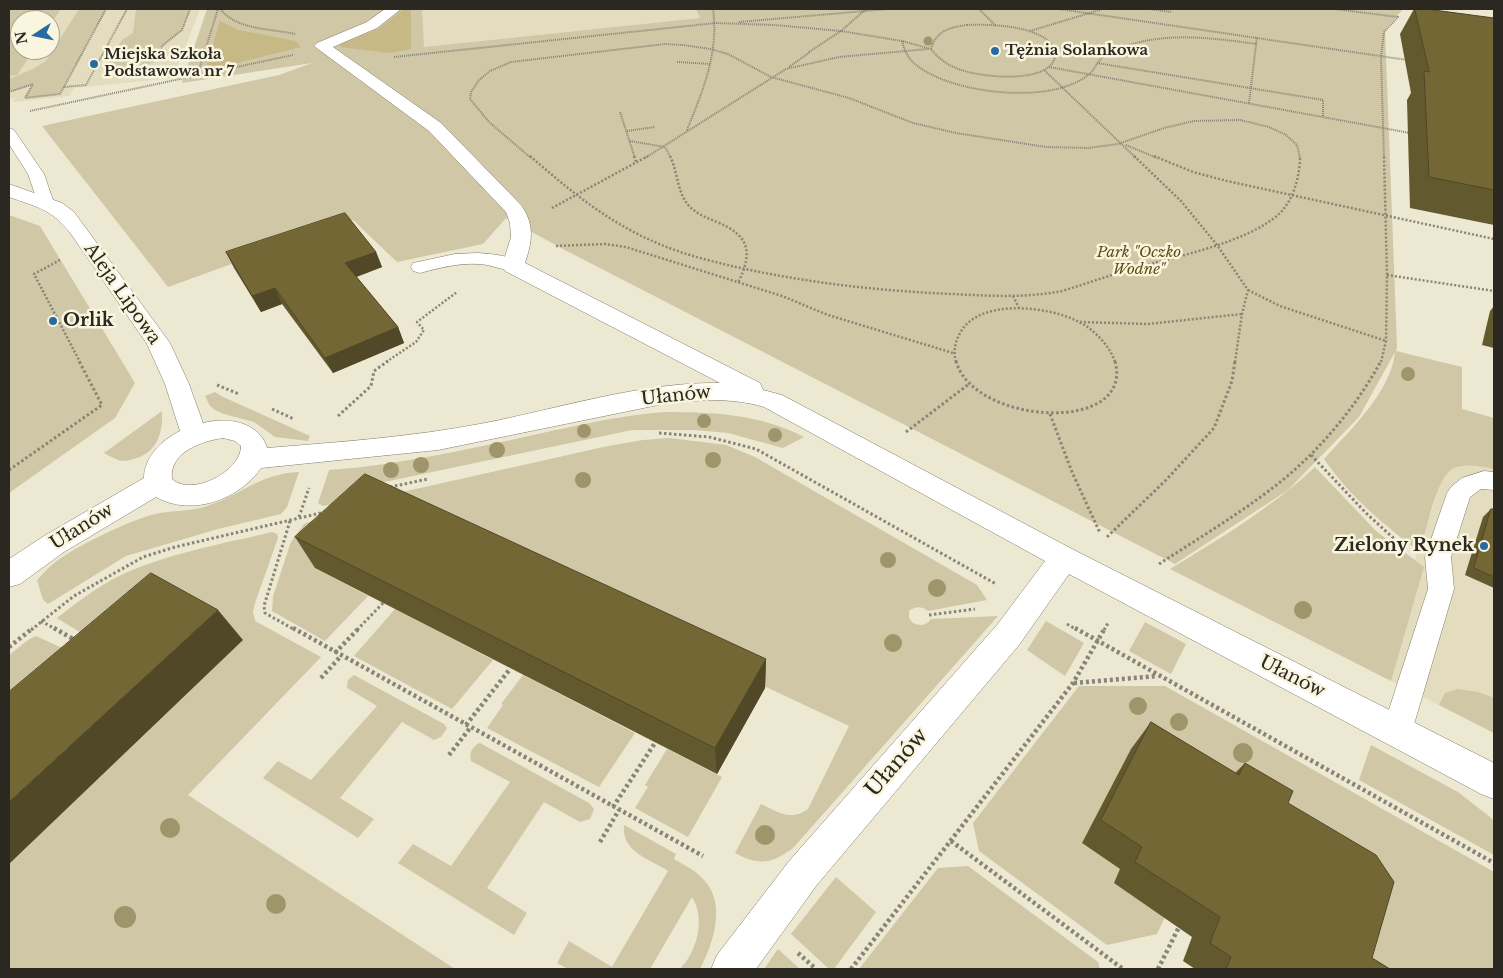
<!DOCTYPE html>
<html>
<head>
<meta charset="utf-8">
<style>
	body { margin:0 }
	#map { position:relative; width:1503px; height:978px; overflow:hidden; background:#ede8d2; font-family:"Libre Baskerville",serif }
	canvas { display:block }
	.frame { position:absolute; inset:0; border:10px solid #2a2820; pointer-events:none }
	.north { position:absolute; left:10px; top:10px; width:50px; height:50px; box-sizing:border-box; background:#faf5df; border:1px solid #a7a393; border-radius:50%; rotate:259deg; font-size:14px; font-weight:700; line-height:20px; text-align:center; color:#2a2820 }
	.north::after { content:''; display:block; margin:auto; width:18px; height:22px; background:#276ba0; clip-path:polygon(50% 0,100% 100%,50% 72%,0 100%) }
</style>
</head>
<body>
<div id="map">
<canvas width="1503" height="978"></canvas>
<div class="frame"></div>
<div class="north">N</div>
</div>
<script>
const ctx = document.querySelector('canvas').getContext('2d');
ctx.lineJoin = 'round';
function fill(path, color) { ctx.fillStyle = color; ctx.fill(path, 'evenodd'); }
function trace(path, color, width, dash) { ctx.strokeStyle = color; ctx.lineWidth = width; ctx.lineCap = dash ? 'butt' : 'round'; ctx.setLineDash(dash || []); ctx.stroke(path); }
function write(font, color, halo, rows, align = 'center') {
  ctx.font = font + ' "Libre Baskerville",serif'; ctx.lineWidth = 5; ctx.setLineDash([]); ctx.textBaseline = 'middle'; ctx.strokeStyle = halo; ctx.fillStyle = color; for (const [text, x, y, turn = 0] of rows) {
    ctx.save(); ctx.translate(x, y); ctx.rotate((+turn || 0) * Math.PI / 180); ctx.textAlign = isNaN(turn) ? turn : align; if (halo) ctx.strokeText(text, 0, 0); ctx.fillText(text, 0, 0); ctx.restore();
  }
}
fill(new Path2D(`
	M 9,9 L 200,9 L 173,78 L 74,88 L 69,96 L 13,102 L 15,98 L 9,99 ZM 20,20 L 50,20 L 50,50 L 20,50 Z
	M 422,9 L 696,9 L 701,18 L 423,47 Z
	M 1454,445 L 1494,458 L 1494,733 L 1376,673 Z`), '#e3dcbf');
fill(new Path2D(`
	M 27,9 L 61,9 L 50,25 L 50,20 L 20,20 L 20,50 L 34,50 L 17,75 L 9,76 L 9,10 Z
	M 79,9 L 106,9 L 60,94 L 25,98 L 33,85 L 9,92 L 9,79 L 33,69 L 46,61 Z
	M 136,9 L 191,9 L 182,30 L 162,46 L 160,53 L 153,63 L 114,70 L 107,65 L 122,40 L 133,33 Z
	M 207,9 L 422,9 L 424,47 L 700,18 L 696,9 L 1403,9 L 1385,30 L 1397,347 L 1396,351 L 1462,367 L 1462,409 L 1494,418 L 1494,469 C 1481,466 1464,463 1452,469 C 1437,477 1425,534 1420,552 C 1385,526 1349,496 1324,459 C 1350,430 1391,392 1395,352 L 1359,417 L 1288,490 L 1175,564 L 563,249 L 506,218 L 483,244 L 397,262 L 353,220 L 168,287 L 42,126 L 279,75 L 312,63 L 182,83 Z
	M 9,215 L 40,226 L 135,383 L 115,418 L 9,493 Z
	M 215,392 L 221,396 L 310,436 L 308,441 L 275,437 L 254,422 L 224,414 L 215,410 L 210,406 L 205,396 Z
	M 162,411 C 163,431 158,451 137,458 C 131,460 124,462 118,460 C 113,458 108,455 104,453 Z
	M 665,412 C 713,412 760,414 804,437 L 783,448 L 728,433 L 695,430 L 632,430 L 375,484 L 356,499 L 323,506 L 318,503 L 329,470 C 400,465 468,449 538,434 C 580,425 621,415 665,412 Z
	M 670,438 L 726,445 L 755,457 L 977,585 L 987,600 L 928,611 C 922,606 915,606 909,611 L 909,618 L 913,623 C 920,626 926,626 931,619 L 998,616 L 794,847 C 773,864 759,866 735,853 L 761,804 C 776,811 791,822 808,809 L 849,726 L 381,506 L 315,568 L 368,596 L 325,641 L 272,611 L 273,596 L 291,542 L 304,524 L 380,497 L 608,446 L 643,440 Z
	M 1315,467 L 1376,531 L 1424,567 L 1391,681 L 1170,569 C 1221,538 1271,508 1315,467 Z
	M 299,472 L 287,507 L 281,514 L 218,529 L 126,556 L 48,604 L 43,600 L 37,580 C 42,575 47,569 53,564 C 72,548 130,520 155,514 C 172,510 190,512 207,506 C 241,495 259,474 299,472 Z
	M 272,532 L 277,534 L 278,538 L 255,603 L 253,612 L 255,621 L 321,657 L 188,795 L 455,969 L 9,969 L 9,864 L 118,656 L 57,618 C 76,603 96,588 117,577 C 164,554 222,544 272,532 Z
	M 395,609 L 493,660 L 452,709 L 354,656 Z
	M 1046,621 L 1084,643 L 1065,676 L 1027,650 Z
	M 1145,622 L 1186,644 L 1171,674 L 1129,651 Z
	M 36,636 L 82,657 L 9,753 L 9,655 L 28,640 Z
	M 354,675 L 444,724 L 447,728 L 441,737 L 434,740 L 402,722 L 340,798 L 374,819 L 358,838 L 263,778 L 278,761 L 311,780 L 377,706 L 347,688 L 348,680 Z
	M 523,675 L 635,733 L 599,787 L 487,728 L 503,705 L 501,704 Z
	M 1079,686 L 1165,686 L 1494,872 L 1494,969 L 1337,969 L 1082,843 L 1120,869 L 1165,917 L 1157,934 L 1107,945 L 979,851 L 973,823 Z
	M 1458,689 L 1478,692 L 1494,698 L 1494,733 L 1439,705 L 1445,693 Z
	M 480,743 L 589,803 L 594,809 L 590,819 L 580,822 L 544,802 L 487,888 L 527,913 L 514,935 L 398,863 L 413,844 L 451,866 L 510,782 L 471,761 C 469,753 472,746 480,743 Z
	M 1371,745 L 1458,792 L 1490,817 L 1494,821 L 1494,855 L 1359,780 Z
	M 667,749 L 722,777 L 688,837 L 635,808 L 648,787 L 645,785 Z
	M 624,825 L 676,854 L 674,859 C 682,864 693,869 700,876 C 728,900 714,942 700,969 L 680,969 C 697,952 706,918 692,897 L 650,969 L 568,969 L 557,963 L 569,941 L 612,967 L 668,871 C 650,859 621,852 624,825 Z
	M 968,866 L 1098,962 L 1100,969 L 859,969 L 938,868 Z
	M 836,877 L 876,912 L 834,969 L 829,969 L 791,934 Z
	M 778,949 L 800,969 L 764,969 Z`), '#cfc7a5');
fill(new Path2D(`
	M 404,9 L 411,9 L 411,49 L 390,53 L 340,47 L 341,44 L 378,29 Z
	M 220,21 L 238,30 L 296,41 L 301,47 L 205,71 Z`), '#c6b985');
const lane = new Path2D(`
	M 9,128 L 14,130 L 44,174 L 54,203 L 52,207 L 40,207 L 38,203 L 28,174 L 9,144 Z
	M 478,253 C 491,254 514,255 522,266 L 520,270 C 506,273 492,264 478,264 C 458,263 439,268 420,273 L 413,271 L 411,267 L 413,263 L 455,254 Z
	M 1484,471 L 1494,472 L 1494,490 L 1481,489 L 1470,497 L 1451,557 L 1454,589 L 1412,731 L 1407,741 L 1397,745 L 1387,741 L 1382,731 L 1428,589 L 1425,557 L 1447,493 L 1451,487 L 1462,478 Z`);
const street = new Path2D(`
	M 385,9 L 401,9 L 377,28 L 333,47 L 441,123 L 521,205 C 535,225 532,242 525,263 L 760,383 L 763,390 L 782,395 L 1074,550 L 1494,763 L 1494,799 L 1481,794 L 1069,574 L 1019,645 L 816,886 L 756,969 L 711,969 L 717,955 L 790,860 L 997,625 L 1045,561 L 764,407 C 731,397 697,400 663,404 L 438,450 L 261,468 C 239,500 191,517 156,497 L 64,552 L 20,584 L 9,587 L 9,559 L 44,536 L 144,478 C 144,457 162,440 180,431 L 165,384 L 147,344 L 71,234 C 52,209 37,207 9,197 L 9,184 L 62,203 L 74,212 L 170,343 L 189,384 L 203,423 C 227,417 259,421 267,448 C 340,442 413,437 485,423 C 561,408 642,382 720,383 L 505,271 L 502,266 L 511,237 L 510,223 L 506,212 L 429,131 L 314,46 L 317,43 L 367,22 ZM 223,438 L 235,441 L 241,446 C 241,472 191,497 172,479 C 169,452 202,441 223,438 Z`);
trace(lane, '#827d6a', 1);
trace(street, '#827d6a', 1);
trace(new Path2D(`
	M 106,9 L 64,87 L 86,85 L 127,9
	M 220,9 C 239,31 269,28 295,34
	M 979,9 L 995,25
	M 1059,9 L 1407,60
	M 1148,9 L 1172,12
	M 1334,9 L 1398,17 L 1384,32 L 1381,57 L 1384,158
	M 739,22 L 888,9
	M 967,25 C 990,24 1052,25 1056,55 C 1055,58 1053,63 1051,65 C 1034,83 976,77 956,68 C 946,64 938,58 931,49 C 936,31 950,27 967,25 Z
	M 1030,31 L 1103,9
	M 902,41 C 904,50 908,58 915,64 C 947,91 1024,100 1064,87 C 1074,84 1087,78 1093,70 C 1096,66 1098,61 1102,58 C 1113,49 1127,45 1140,42 C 1179,33 1219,39 1257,44
	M 161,51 L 162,46 L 182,30 L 190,9
	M 809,52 L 841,31 L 866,9
	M 394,57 L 716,23 L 774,25 L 841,31 L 902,41 L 931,49
	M 677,62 L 711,64
	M 1097,63 L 1323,100 L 1323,116
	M 789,67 L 810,52
	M 1049,67 L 1410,133
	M 1044,70 L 1136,158
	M 197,76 L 218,9
	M 9,92 L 33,84 L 25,98 L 60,94 L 64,87
	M 1249,103 L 1257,37
	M 30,111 L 293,55
	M 620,112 L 635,158
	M 687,130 C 703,90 719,53 713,9
	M 627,131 L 655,127
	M 630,141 L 665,147 L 671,158
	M 1126,145 L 1157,158
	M 531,158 L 489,122 L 470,99 L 471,92 L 479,80 L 490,71 L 511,62 L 665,44 L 683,45 L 710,49 L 728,54 L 771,77 L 849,98 L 913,123 L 956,133 L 1046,147 L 1088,148 L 1118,144 L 1164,128 L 1194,121 L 1240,120 L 1269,127 L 1286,135 L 1297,145 L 1300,158
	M 645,158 L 786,69 L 839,57 L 928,49`), '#888576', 2, [1, 1]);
trace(new Path2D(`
	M 530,156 C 569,190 609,223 657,243 C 682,254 710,261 736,267 C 808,283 880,291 953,294 C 990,296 1026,298 1062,291 C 1085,284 1108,276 1131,269 C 1174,257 1248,243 1280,213 C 1294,199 1300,175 1300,156
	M 634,156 L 636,162
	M 670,156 C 678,172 677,194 690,207 C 697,214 707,218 717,222 C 750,236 753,252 738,283
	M 1134,156 L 1181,201 L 1217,245 L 1248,290 L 1242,314 L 1235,362
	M 1154,156 L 1193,172 L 1227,181 L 1494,239
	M 552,208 L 648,156
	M 556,246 L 605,244 L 626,247 L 782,296 L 828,315 L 953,353
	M 60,260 L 34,274 L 80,362
	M 1387,275 L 1494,291
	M 1248,290 L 1280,306 L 1386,341
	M 1013,296 L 1019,308
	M 1080,322 L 1148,324 L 1242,314
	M 386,362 L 416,342 L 424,330 L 417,322 L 457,292
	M 956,362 C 953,352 955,342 960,333 C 979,298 1047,306 1077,321 C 1093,328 1110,346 1115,362
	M 1381,362 L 1386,341 L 1387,275 L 1384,156`), '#888576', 2.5, [2, 2]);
trace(new Path2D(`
	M 956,361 C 973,425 1135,435 1115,361
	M 217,385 L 239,394
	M 272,409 L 294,419
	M 1050,414 L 1072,472 L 1100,533
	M 338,416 L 371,386 L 374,371 L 388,361
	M 906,432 L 969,384
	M 659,433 L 709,437 L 756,449 L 996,584
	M 1311,455 L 1366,513 L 1402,546
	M 9,470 L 102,405 L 79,361
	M 390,487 L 428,479
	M 299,517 L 309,488
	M 290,521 L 264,606 L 265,613 L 295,630
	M 1107,537 L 1166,480 L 1214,428 L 1232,381 L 1235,361
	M 1159,564 C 1199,538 1241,513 1279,483 C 1320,450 1356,407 1381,361
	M 929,615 L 975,609
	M 41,621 L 57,630
	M 1067,624 L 1077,630
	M 31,630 L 74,596 L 143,557 L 175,547 L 325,512
	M 357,630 L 383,603
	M 1104,630 L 1108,623`), '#888576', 3, [2.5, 2.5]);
trace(new Path2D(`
	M 54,628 L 75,640
	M 293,628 L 703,856
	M 1075,628 L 1494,863
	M 9,647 L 33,628
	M 335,653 L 359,628
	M 321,678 L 341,656
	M 1074,683 L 1157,676
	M 466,725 L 510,669
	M 449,755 L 470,728
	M 613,807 L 655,743
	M 951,841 L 1123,969
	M 600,842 L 619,810
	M 798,953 L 816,969
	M 851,969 L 1073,683 L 1105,628
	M 1158,969 L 1179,927`), '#888576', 4.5, [3, 3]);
fill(lane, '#fff');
fill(street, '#fff');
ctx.fillStyle = '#9f956a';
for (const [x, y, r] of [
	[928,41,4.5],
	[1408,374,7],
	[704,421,7],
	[584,431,7],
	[775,435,7],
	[497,450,8],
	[713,460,8],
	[421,465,8],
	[391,470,8],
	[583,480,8],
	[888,560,8],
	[937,588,9],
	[1303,610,9],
	[893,643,9],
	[1138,706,9],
	[1179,722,9],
	[1243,753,10],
	[170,828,10],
	[765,835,10],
	[276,904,10],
	[125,917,11]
]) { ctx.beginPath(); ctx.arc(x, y, r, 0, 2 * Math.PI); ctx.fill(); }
fill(new Path2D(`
	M 1414,9 L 1426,9 L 1494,18 L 1494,225 L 1410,208 L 1407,100 L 1411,93 L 1400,34 Z
	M 226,252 L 376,252 L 382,267 L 356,277 L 398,327 L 404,343 L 333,373 L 282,304 L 261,312 L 234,268 Z
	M 1494,306 L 1494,348 L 1482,345 L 1490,311 Z
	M 1491,509 L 1494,509 L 1494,588 L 1465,575 L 1483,517 Z
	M 295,537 L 766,659 L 765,688 L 717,774 L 315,568 Z
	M 1151,722 L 1235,773 L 1245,763 L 1288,803 L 1372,958 L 1390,969 L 1195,969 L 1183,961 L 1192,937 L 1114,883 L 1120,869 L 1082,843 L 1131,749 Z`), '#63592e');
fill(new Path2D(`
	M 376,252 L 382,267 L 351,279 L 345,263 Z
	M 275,288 L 282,304 L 261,312 L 252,296 Z
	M 398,327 L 404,343 L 333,373 L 325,358 Z
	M 218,610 L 243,640 L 9,864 L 9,802 Z
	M 766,659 L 765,688 L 717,774 L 715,748 Z`), '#504826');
const building = new Path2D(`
	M 1415,9 L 1426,9 L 1494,18 L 1494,190 L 1429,177 L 1424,71 L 1429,72 Z
	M 345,213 L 376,252 L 345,263 L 398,327 L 325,358 L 275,288 L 252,296 L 226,252 Z
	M 365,474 L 766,659 L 715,748 L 295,537 Z
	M 1491,509 L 1494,509 L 1494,577 L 1474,568 Z
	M 151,573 L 218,610 L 9,802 L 9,692 Z
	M 1151,722 L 1239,775 L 1245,763 L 1293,791 L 1288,803 L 1376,855 L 1394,882 L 1372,958 L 1390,969 L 1226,969 L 1231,957 L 1210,943 L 1220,917 L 1135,862 L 1142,847 L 1101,820 Z`);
fill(building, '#736736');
trace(building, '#504826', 1);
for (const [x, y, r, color] of [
	[995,51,5,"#276ba0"],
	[94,64,5,"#276ba0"],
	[53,321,5,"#276ba0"],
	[1484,546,5,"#276ba0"]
]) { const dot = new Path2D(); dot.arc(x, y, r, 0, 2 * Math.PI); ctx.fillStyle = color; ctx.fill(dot); trace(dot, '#faf5df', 2); }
write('bold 15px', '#2a2820', '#faf5df', [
	["Tężnia Solankowa",1005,51],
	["Miejska Szkoła",104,55],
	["Podstawowa nr 7",104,72]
], 'left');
write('italic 15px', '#5f5114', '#faf5df', [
	["Park \"Oczko",1139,253],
	["Wodne\"",1139,270]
]);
write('18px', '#2a2820', '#faf5df', [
	["Aleja Lipowa",122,294,55],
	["Ułanów",676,396,-6],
	["Ułanów",82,527,-32],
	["Ułanów",1292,677,27]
]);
write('bold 18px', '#2a2820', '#faf5df', [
	["Orlik",63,321],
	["Zielony Rynek",1474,546,"right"]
], 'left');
write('21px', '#2a2820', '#faf5df', [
	["Ułanów",897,763,-49]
]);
</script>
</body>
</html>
